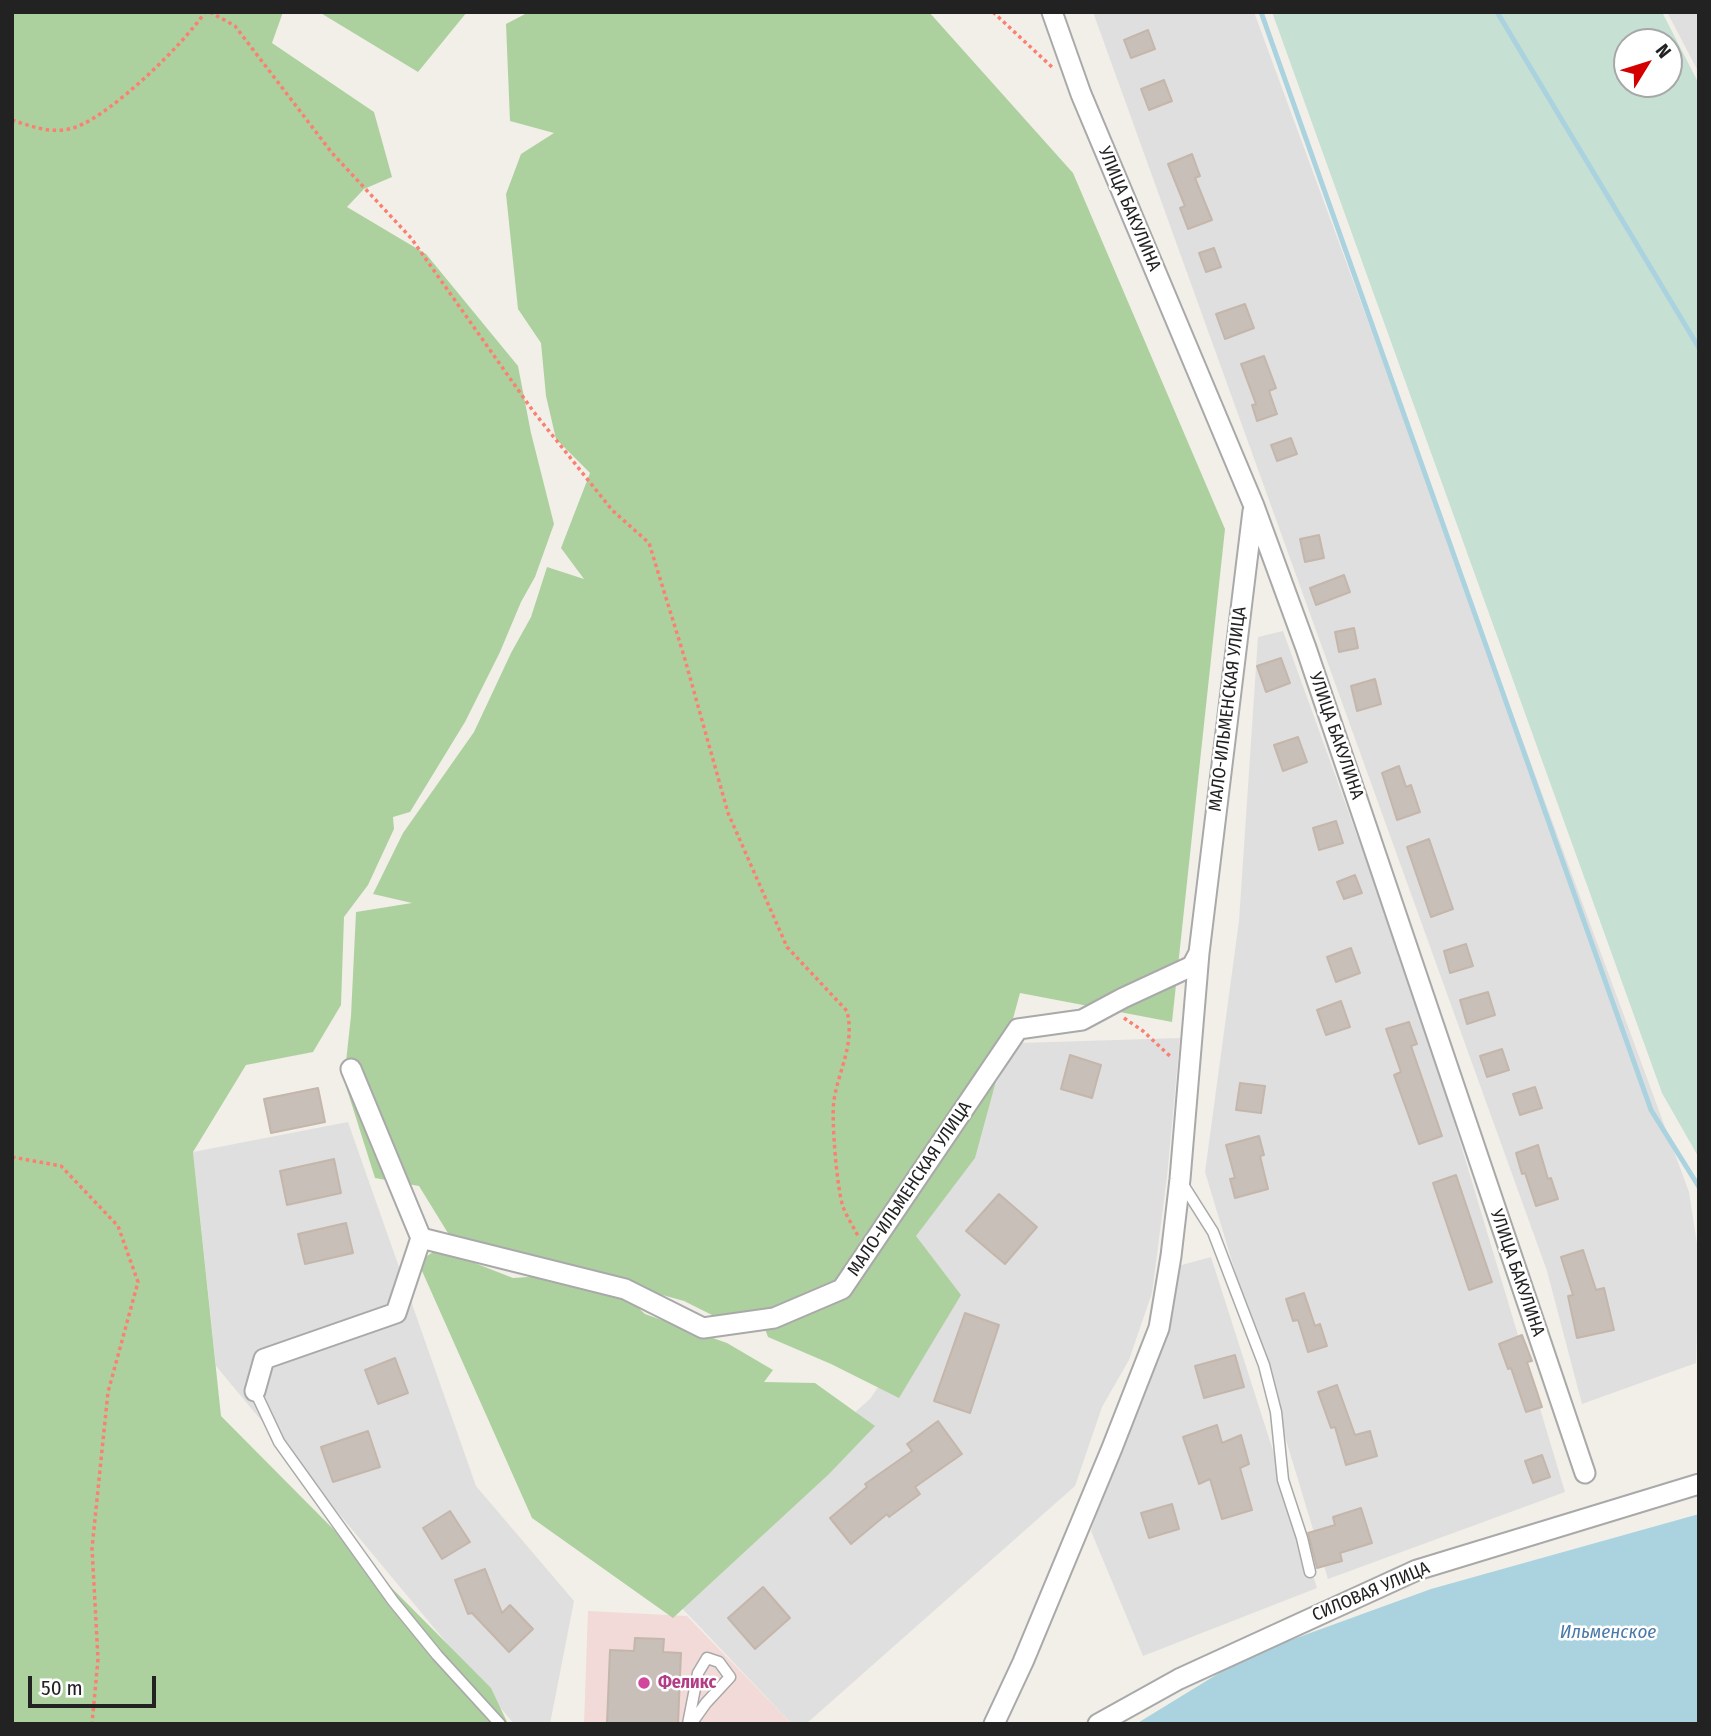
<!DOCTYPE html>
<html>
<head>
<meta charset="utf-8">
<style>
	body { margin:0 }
	#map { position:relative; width:1711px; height:1736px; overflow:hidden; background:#f2efe9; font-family:"Fira Sans Condensed",sans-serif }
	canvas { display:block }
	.frame { position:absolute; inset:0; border:14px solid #222; pointer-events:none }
	.north { position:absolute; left:1613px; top:28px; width:70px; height:70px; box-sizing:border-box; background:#fff; border:2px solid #a7a7a7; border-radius:50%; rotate:52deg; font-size:19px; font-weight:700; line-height:28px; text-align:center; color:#222 }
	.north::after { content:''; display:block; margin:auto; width:24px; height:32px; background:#d40000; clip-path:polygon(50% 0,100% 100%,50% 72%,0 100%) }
	.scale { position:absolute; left:28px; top:1676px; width:128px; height:32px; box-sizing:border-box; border:4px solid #222; border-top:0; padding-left:9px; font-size:21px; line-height:24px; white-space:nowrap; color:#222; -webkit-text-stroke:5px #fff; paint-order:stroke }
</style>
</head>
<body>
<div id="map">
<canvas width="1711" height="1736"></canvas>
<div class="frame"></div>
<div class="north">N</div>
<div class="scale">50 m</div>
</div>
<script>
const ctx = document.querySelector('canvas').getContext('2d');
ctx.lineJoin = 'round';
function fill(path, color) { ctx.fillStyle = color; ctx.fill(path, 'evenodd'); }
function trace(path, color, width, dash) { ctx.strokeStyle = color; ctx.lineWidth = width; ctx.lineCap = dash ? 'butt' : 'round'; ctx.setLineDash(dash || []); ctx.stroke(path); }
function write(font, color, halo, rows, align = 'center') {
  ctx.font = font + ' "Fira Sans Condensed",sans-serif'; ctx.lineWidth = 5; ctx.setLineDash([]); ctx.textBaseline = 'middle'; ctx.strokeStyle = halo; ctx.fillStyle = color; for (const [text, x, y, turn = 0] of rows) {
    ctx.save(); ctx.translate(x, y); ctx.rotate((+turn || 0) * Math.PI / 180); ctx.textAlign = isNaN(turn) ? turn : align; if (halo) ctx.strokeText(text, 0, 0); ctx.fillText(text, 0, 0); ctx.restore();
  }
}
fill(new Path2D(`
	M 1093,12 L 1254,12 L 1689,1192 L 1699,1257 L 1696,1363 L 1582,1404 L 1547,1271 Z
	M 1667,12 L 1699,12 L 1699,73 Z
	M 1283,631 L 1422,1015 L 1565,1492 L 1328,1579 L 1205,1172 L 1239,921 L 1258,637 Z
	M 1180,1038 L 1167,1177 L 1152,1293 L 1129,1360 L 1102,1407 L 1075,1486 L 806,1724 L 792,1724 L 660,1585 L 870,1399 L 944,1290 L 878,1262 L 956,1152 L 1019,1043 Z
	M 348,1122 L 476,1486 L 574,1601 L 550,1724 L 514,1724 L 216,1366 L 193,1152 Z
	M 1211,1257 L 1317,1588 L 1143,1656 L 1091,1531 L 1178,1266 Z`), '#e0dfdf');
fill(new Path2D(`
	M 588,1611 L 687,1616 L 792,1724 L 584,1724 Z`), '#f2dad9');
fill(new Path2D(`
	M 12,12 L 283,12 L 272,43 L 374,112 L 392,177 L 364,189 L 347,207 L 426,254 L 518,366 L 531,433 L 554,524 L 535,577 L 521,602 L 500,652 L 465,722 L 410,812 L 393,817 L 394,829 L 368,885 L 344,917 L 341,1005 L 313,1052 L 246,1065 L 193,1152 L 221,1416 L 491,1688 L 508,1724 L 12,1724 Z
	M 319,12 L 467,12 L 418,72 Z
	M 529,12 L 929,12 L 1073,173 L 1225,529 L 1172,1022 L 1020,993 L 975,1158 L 916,1236 L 961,1295 L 899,1398 L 831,1364 L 768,1337 L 760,1316 L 734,1326 L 684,1301 L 608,1280 L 645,1314 L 727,1343 L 773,1370 L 764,1382 L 815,1383 L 875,1426 L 829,1474 L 673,1618 L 532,1518 L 418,1262 L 445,1244 L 467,1260 L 513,1278 L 587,1273 L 451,1238 L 419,1186 L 375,1178 L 344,1080 L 351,1016 L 356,912 L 412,903 L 373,894 L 403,833 L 474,732 L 511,653 L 531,617 L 547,567 L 584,579 L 561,548 L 590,473 L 556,439 L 546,396 L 541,343 L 518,309 L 506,194 L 521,154 L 554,133 L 510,121 L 506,24 Z`), '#add19e');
fill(new Path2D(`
	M 1272,12 L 1662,12 L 1699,84 L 1699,1158 L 1662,1093 ZM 1627,42 L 1669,42 L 1669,84 L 1627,84 Z`), '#c6e0d4');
fill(new Path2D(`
	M 1699,1514 L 1699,1724 L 1136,1724 L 1247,1656 L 1431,1589 Z`), '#aad3df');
trace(new Path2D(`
	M 1261,12 L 1651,1110 L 1699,1187
	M 1497,12 L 1699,348`), '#aad3df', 5);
const building = new Path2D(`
	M 1148,30 L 1155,49 L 1131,58 L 1124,40 Z
	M 1164,80 L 1172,101 L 1149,110 L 1141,89 Z
	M 1192,154 L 1200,176 L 1195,178 L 1212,220 L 1188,229 L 1180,208 L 1185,206 L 1168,164 Z
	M 1214,248 L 1221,267 L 1206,272 L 1199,253 Z
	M 1245,304 L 1254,328 L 1225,339 L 1216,314 Z
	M 1264,356 L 1276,388 L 1269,391 L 1277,414 L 1257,421 L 1252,405 L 1256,404 L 1241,364 Z
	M 1291,438 L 1297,454 L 1277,461 L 1271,445 Z
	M 1319,535 L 1324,558 L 1305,562 L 1300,539 Z
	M 1344,575 L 1350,592 L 1316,605 L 1310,588 Z
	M 1354,628 L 1358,648 L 1339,652 L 1335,632 Z
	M 1281,658 L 1290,683 L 1266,692 L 1257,666 Z
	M 1375,679 L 1381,704 L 1357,711 L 1351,686 Z
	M 1298,737 L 1307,762 L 1283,771 L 1274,745 Z
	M 1399,766 L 1406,787 L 1411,785 L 1420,812 L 1397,820 L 1382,773 Z
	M 1336,821 L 1343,843 L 1319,850 L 1313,828 Z
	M 1429,839 L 1453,909 L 1431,917 L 1407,847 Z
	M 1355,875 L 1362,893 L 1344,899 L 1337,882 Z
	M 1466,944 L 1473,966 L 1450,973 L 1444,951 Z
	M 1351,948 L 1360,973 L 1336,982 L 1327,957 Z
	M 1488,992 L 1495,1015 L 1467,1024 L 1460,1000 Z
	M 1341,1001 L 1350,1027 L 1326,1035 L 1317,1010 Z
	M 1409,1022 L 1417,1044 L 1411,1046 L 1442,1136 L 1419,1144 L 1394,1075 L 1401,1072 L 1386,1029 Z
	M 1502,1049 L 1509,1070 L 1487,1077 L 1480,1056 Z
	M 1070,1055 L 1101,1065 L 1092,1098 L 1061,1089 Z
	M 1240,1083 L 1265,1086 L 1261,1113 L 1236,1110 Z
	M 1535,1087 L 1542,1108 L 1520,1115 L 1513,1094 Z
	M 318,1088 L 325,1122 L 271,1133 L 264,1099 Z
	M 1259,1136 L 1264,1155 L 1260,1156 L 1268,1189 L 1235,1198 L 1230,1179 L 1235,1178 L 1226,1145 Z
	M 1538,1145 L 1548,1179 L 1551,1178 L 1558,1199 L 1536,1206 L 1525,1173 L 1522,1174 L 1516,1153 Z
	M 334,1159 L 341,1193 L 287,1205 L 280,1171 Z
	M 1456,1175 L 1492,1282 L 1469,1290 L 1433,1183 Z
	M 999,1194 L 1037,1227 L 1005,1264 L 966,1231 Z
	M 346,1223 L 353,1253 L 305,1264 L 298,1234 Z
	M 1583,1250 L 1596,1290 L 1604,1288 L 1614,1330 L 1577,1338 L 1568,1296 L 1573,1295 L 1561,1257 Z
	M 1304,1293 L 1315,1326 L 1320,1324 L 1327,1346 L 1308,1352 L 1298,1320 L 1293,1321 L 1286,1299 Z
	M 965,1313 L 999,1325 L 970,1413 L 934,1401 Z
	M 1522,1335 L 1532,1361 L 1527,1362 L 1542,1407 L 1526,1412 L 1511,1368 L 1508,1369 L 1499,1344 Z
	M 1235,1355 L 1244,1387 L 1204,1398 L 1195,1366 Z
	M 395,1358 L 408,1393 L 378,1404 L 365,1370 Z
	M 1337,1385 L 1355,1435 L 1370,1431 L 1377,1456 L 1346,1465 L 1335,1427 L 1331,1428 L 1318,1392 Z
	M 938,1421 L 962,1454 L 915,1487 L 920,1494 L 889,1517 L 887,1514 L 851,1544 L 830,1518 L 867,1487 L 865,1484 L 912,1451 L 907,1444 Z
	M 1217,1425 L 1222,1443 L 1241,1435 L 1249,1464 L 1240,1468 L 1252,1510 L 1222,1519 L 1210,1479 L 1199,1484 L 1183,1437 Z
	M 368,1431 L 380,1467 L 333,1482 L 321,1447 Z
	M 1542,1455 L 1550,1477 L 1533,1483 L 1525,1461 Z
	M 1172,1504 L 1179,1529 L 1149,1538 L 1141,1513 Z
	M 1361,1508 L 1372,1543 L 1340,1553 L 1342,1561 L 1317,1568 L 1308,1533 L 1335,1525 L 1333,1517 Z
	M 450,1511 L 470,1542 L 442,1559 L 423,1528 Z
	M 485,1569 L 502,1613 L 510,1605 L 533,1629 L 509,1652 L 472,1613 L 468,1614 L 455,1580 Z
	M 763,1587 L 790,1618 L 755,1649 L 728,1618 Z
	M 635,1638 L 664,1639 L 663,1652 L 681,1653 L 678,1724 L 607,1723 L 610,1650 L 634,1651 Z`);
fill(building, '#c7bfb8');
trace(building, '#c4b6ab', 2);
const lane = new Path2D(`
	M 1182,1183 L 1213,1232 L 1264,1365 L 1276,1412 L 1283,1480 L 1302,1538 L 1310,1572
	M 255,1391 L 279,1442 L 393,1601 L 437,1655 L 500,1724
	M 688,1724 L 698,1673 L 707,1658 L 719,1662 L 730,1677 L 706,1703 L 691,1724`);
const street = new Path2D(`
	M 1052,12 L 1081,94 L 1254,506 L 1306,648 L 1585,1473
	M 351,1069 L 421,1238
	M 255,1391 L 264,1359 L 396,1313 L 421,1238 L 625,1289 L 703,1328 L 774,1318 L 842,1289 L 1018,1029 L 1082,1020 L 1123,998 L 1192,966 L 1199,953
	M 994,1724 L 1023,1662 L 1112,1448 L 1159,1328 L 1171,1256 L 1180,1179 L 1199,953 L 1253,511
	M 1098,1724 L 1179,1679 L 1417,1570 L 1699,1484`);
trace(lane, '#a9a9a9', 13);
trace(street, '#a9a9a9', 23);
trace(new Path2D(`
	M 210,12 L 235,26 L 332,153 L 411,238 L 533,411 L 612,510 L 649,543 L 684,656 L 728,813 L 787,947 L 847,1011 C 855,1044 839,1069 834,1100 C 831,1119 837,1189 843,1207 C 847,1217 853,1226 858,1236
	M 993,12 L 1053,68
	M 12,120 C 33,127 54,135 76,127 C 112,114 183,45 205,12
	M 1124,1018 L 1143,1031 L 1172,1058
	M 12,1157 L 61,1166 L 118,1226 L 138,1282 L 108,1392 L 92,1548 L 98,1659 L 92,1724`), '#fa8072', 3.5, [3.5, 3.5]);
trace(lane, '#fff', 10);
trace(street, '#fff', 19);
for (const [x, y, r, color] of [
	[644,1683,7,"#d1479c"]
]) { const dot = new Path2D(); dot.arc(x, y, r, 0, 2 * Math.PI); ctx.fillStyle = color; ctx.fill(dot); trace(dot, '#fff', 2.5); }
write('18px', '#222', '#fff', [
	["УЛИЦА БАКУЛИНА",1129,209,67],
	["МАЛО-ИЛЬМЕНСКАЯ УЛИЦА",1228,709,-83],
	["УЛИЦА БАКУЛИНА",1336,736,71],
	["МАЛО-ИЛЬМЕНСКАЯ УЛИЦА",910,1189,-56],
	["УЛИЦА БАКУЛИНА",1517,1273,71],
	["СИЛОВАЯ УЛИЦА",1371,1592,-23]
]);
write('bold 18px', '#b23c85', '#fff', [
	["Феликс",658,1683]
], 'left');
write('italic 19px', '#4a7aab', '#fff', [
	["Ильменское",1608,1633]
]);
</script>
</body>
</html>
